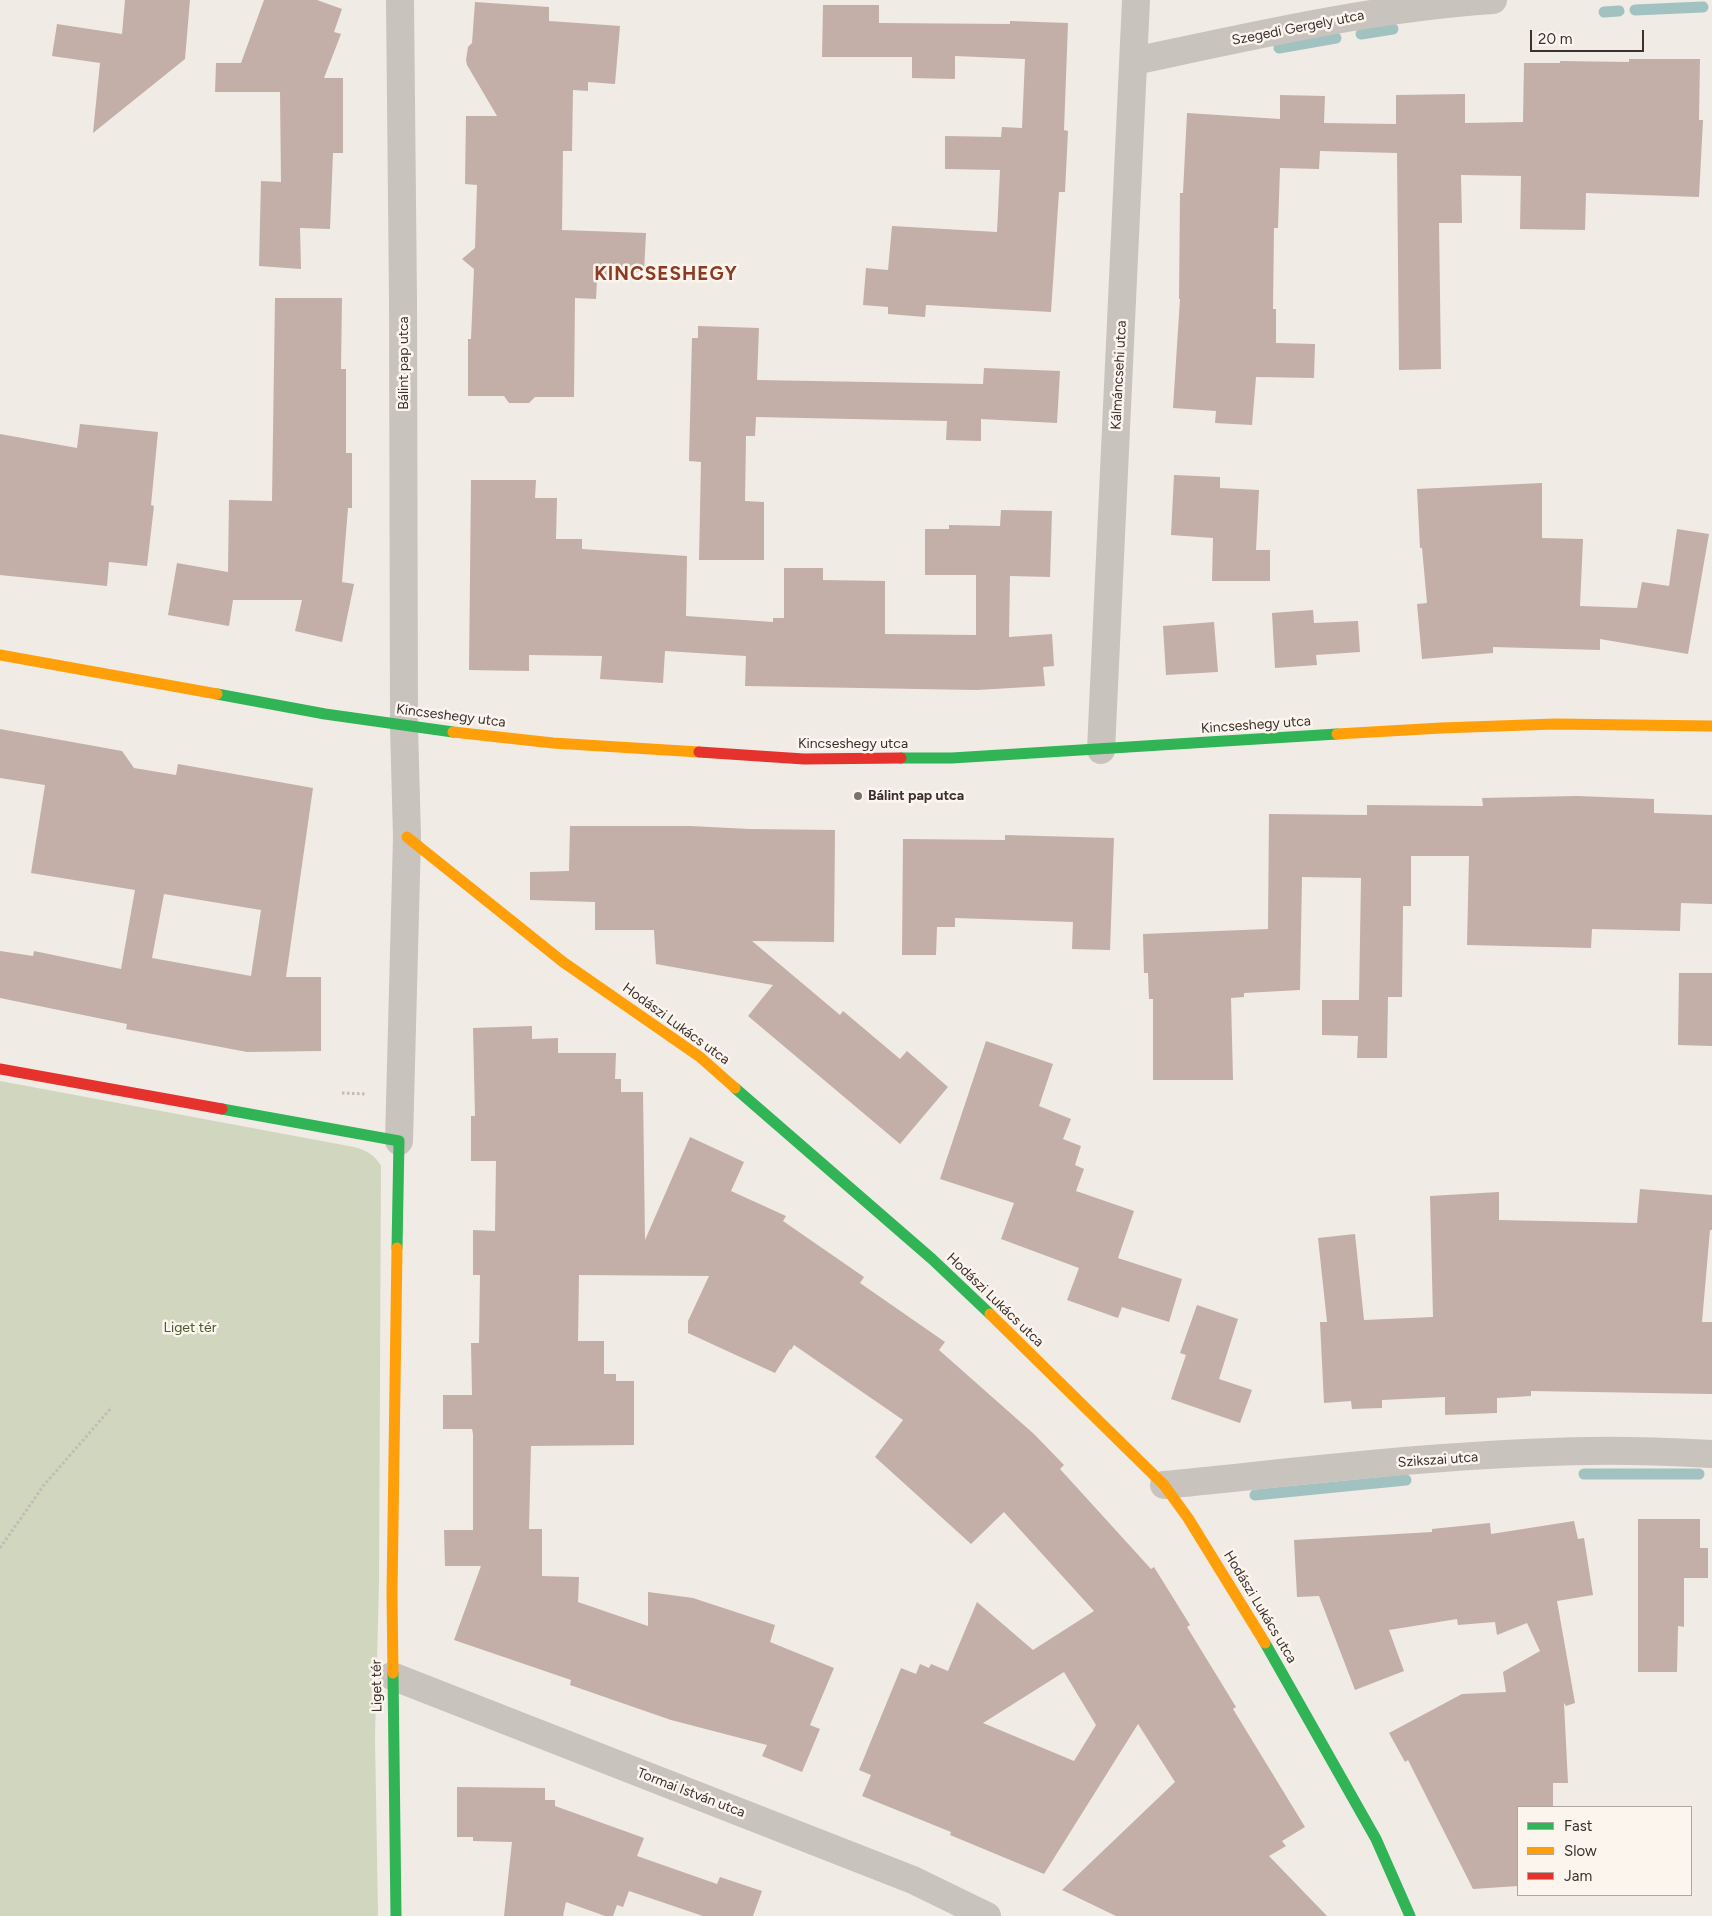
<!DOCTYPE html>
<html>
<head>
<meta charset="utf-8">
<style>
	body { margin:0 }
	#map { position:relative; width:1712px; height:1916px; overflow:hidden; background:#f0ebe5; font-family:Figtree,sans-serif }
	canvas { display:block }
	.legend { position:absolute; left:1517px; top:1806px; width:175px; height:90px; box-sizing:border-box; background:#fbf5ee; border:1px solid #aea6a0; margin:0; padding:6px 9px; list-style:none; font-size:15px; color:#3b302b }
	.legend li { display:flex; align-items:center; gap:10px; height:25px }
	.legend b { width:25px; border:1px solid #aea6a0 }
	.scale { position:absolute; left:1530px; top:30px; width:114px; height:22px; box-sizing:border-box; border:2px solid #3b302b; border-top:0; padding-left:6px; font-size:15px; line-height:18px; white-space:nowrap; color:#3b302b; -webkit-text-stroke:4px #fbf5ee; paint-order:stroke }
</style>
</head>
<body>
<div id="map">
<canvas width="1712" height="1916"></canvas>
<ul class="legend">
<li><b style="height:6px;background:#30b455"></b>Fast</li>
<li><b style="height:6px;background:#ff9f0a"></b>Slow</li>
<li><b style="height:6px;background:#e5322d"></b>Jam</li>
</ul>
<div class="scale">20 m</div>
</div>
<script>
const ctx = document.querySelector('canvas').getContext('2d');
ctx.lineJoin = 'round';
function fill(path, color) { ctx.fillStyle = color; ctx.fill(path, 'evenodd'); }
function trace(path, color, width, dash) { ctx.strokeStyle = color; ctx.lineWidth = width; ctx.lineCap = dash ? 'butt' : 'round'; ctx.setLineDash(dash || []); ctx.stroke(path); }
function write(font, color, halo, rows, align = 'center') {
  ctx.font = font + ' Figtree,sans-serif'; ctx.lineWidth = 5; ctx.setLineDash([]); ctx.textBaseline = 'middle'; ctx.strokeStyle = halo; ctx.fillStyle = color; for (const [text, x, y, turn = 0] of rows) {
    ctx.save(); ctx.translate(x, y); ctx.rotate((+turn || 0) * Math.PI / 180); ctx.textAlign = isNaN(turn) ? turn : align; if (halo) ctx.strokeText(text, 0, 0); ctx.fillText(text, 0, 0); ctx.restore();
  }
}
fill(new Path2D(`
	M 0,1081 L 354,1147 C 366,1150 375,1155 381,1166 L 379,1583 L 375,1737 L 378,1916 L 0,1916 Z`), '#d1d6bf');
trace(new Path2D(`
	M 1635,10 L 1703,7
	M 1604,12 L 1619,11
	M 1361,34 L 1393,29
	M 1279,48 L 1336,38
	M 1584,1474 L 1699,1474
	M 1255,1495 L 1406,1480`), '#a1c2c1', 11);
fill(new Path2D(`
	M 125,0 L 190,0 L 185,59 L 93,133 L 100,63 L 52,56 L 57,24 L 122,34 Z
	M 264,0 L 317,0 L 342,9 L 334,32 L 341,34 L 324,78 L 343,78 L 343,153 L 333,153 L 330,229 L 300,228 L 301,269 L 259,266 L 261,181 L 281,182 L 280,92 L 215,92 L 216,63 L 241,63 Z
	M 475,2 L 549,7 L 549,21 L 620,26 L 615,84 L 588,82 L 588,91 L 573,90 L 572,151 L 563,151 L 562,230 L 646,233 L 644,272 L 607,270 L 607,280 L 597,280 L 596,299 L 575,298 L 574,397 L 535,397 L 529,403 L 509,403 L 504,396 L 468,396 L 468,339 L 471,339 L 474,269 L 462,259 L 475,248 L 477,185 L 465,184 L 466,116 L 497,116 L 467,65 L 466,60 L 468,47 L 472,43 Z
	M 823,5 L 879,5 L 879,23 L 1010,24 L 1010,21 L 1068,23 L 1064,130 L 1068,131 L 1065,192 L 1059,192 L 1051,312 L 926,305 L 925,317 L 888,314 L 888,307 L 863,305 L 866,268 L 888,270 L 892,226 L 997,232 L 1000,170 L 945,169 L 945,136 L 1001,137 L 1002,127 L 1022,128 L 1025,59 L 955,56 L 955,79 L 912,78 L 912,57 L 822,57 Z
	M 1629,59 L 1700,59 L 1699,120 L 1703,120 L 1699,197 L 1586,193 L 1585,230 L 1520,229 L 1521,176 L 1461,175 L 1462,223 L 1439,223 L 1441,369 L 1399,370 L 1397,153 L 1320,151 L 1319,169 L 1280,168 L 1278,228 L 1274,228 L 1273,309 L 1276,309 L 1276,343 L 1315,344 L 1314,378 L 1256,377 L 1252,425 L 1215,423 L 1216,411 L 1173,408 L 1180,299 L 1179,299 L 1180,193 L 1183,193 L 1187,113 L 1280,119 L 1280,95 L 1325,96 L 1324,123 L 1396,124 L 1396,95 L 1465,94 L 1465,123 L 1523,122 L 1524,63 L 1560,63 L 1560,61 L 1629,62 Z
	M 275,298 L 342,298 L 341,369 L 346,369 L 346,453 L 352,453 L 352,508 L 348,508 L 342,582 L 354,584 L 342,642 L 295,631 L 302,600 L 233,600 L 229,626 L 168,615 L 177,563 L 228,572 L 229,500 L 272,501 Z
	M 698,326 L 759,328 L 757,380 L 983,384 L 984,368 L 1060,371 L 1057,423 L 981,419 L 981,441 L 946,440 L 947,421 L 756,417 L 755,436 L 746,436 L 745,501 L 764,502 L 764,560 L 699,560 L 701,462 L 689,461 L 692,338 L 698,338 Z
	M 80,424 L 158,432 L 151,505 L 154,506 L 147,566 L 109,562 L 107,586 L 0,575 L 0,434 L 77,448 Z
	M 1174,475 L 1220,477 L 1220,488 L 1259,490 L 1256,550 L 1270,550 L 1270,581 L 1212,581 L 1213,538 L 1171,535 Z
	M 471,480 L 536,480 L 535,498 L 557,498 L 556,539 L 582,539 L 582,549 L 687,556 L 686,616 L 773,622 L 773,618 L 784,618 L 784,568 L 823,568 L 823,580 L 885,581 L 885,634 L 976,635 L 976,575 L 925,575 L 925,529 L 949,529 L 949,525 L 1000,526 L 1001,510 L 1052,511 L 1050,577 L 1010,576 L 1009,637 L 1052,634 L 1054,666 L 1043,667 L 1045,686 L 977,690 L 745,686 L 746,656 L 665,651 L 663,683 L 600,679 L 602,656 L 529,655 L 529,671 L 469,670 Z
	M 1542,483 L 1542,538 L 1583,539 L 1580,606 L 1637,608 L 1642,582 L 1669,586 L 1677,529 L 1709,534 L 1688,654 L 1600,639 L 1600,650 L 1493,647 L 1493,653 L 1422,659 L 1417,604 L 1427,603 L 1422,548 L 1420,548 L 1417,489 Z
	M 1313,610 L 1314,623 L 1358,621 L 1360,652 L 1316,655 L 1317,665 L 1275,668 L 1272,613 Z
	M 1214,622 L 1218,672 L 1166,675 L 1163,626 Z
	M 0,729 L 122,751 L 134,768 L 176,775 L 178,764 L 313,788 L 286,977 L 321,977 L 321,1051 L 247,1052 L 126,1029 L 127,1024 L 0,998 L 0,951 L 33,956 L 34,951 L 121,969 L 135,890 L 31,873 L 45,785 L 0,778 ZM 164,894 L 261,910 L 251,976 L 152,958 Z
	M 1577,796 L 1654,799 L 1654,813 L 1712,815 L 1712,904 L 1681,903 L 1680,931 L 1592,929 L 1591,948 L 1467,945 L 1469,856 L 1411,856 L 1411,906 L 1403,906 L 1402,997 L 1388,997 L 1387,1058 L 1357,1058 L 1358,1036 L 1322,1035 L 1322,1000 L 1359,1000 L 1361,878 L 1302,877 L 1300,990 L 1244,993 L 1244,997 L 1231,998 L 1233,1080 L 1153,1080 L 1153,999 L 1149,999 L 1148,973 L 1144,973 L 1143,934 L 1268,929 L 1269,814 L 1367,815 L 1367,805 L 1483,806 L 1482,798 Z
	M 570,826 L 690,826 L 750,829 L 835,830 L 834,942 L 752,941 L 840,1015 L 843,1011 L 900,1059 L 907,1051 L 948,1087 L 900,1144 L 748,1016 L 773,985 L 656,964 L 654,930 L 595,930 L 595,902 L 530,900 L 530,872 L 569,871 Z
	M 1005,835 L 1114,838 L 1110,950 L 1072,949 L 1073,922 L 955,918 L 955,927 L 937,927 L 936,955 L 902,955 L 903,839 L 1005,840 Z
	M 1679,973 L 1712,973 L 1712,1046 L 1678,1045 Z
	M 532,1026 L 532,1039 L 558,1038 L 558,1053 L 616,1053 L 615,1079 L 621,1079 L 621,1092 L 643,1092 L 645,1240 L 690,1137 L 744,1162 L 731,1191 L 786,1216 L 783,1221 L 864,1277 L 860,1283 L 945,1342 L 939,1350 L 1034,1434 L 1064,1465 L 1060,1469 L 1151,1569 L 1154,1567 L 1190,1625 L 1187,1627 L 1236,1707 L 1233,1709 L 1305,1827 L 1282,1841 L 1286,1846 L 1269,1856 L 1327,1916 L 1116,1916 L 1062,1890 L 1175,1782 L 1138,1724 L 1044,1874 L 950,1835 L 951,1832 L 862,1796 L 871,1775 L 859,1770 L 901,1668 L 916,1674 L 920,1664 L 929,1668 L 931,1664 L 948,1671 L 977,1602 L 1033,1650 L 1094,1611 L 1004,1512 L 971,1544 L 875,1457 L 903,1420 L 794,1345 L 791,1350 L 790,1349 L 775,1373 L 688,1333 L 688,1321 L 709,1276 L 579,1275 L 578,1341 L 604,1341 L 604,1374 L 616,1374 L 616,1381 L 634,1381 L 634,1445 L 531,1446 L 529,1529 L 542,1529 L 542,1576 L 579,1577 L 578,1602 L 648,1626 L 648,1592 L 693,1598 L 775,1625 L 770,1642 L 834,1668 L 810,1725 L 820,1729 L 802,1772 L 762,1756 L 767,1745 L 671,1720 L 570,1685 L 571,1680 L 454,1640 L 481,1566 L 445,1566 L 444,1530 L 473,1530 L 473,1434 L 472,1429 L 443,1429 L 443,1395 L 472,1395 L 471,1343 L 479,1343 L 480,1275 L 473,1275 L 473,1230 L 495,1231 L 496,1161 L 471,1161 L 471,1116 L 475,1116 L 473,1028 ZM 1064,1672 L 1096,1725 L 1074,1761 L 983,1723 Z
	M 986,1041 L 1053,1064 L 1039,1106 L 1071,1119 L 1063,1139 L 1081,1146 L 1075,1165 L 1084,1169 L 1076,1191 L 1134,1211 L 1118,1258 L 1182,1279 L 1169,1322 L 1122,1307 L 1118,1318 L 1067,1300 L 1079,1268 L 1001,1239 L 1014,1203 L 940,1179 Z
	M 1640,1189 L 1712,1195 L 1712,1230 L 1710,1230 L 1702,1322 L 1712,1322 L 1712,1394 L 1531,1391 L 1531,1396 L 1497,1398 L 1497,1413 L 1445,1415 L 1445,1397 L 1382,1400 L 1382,1408 L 1352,1409 L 1351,1401 L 1324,1403 L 1320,1322 L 1327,1322 L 1318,1238 L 1355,1234 L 1364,1320 L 1433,1317 L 1430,1196 L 1499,1192 L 1499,1220 L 1637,1223 Z
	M 1197,1305 L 1238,1319 L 1219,1379 L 1252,1390 L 1240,1423 L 1171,1399 L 1186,1355 L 1180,1353 Z
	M 1638,1519 L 1700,1519 L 1700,1548 L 1708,1548 L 1708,1578 L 1684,1578 L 1684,1627 L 1678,1626 L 1677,1672 L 1638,1672 Z
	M 1574,1521 L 1578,1539 L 1584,1538 L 1593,1595 L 1557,1601 L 1575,1703 L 1566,1706 L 1564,1703 L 1568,1783 L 1553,1783 L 1553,1807 L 1518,1807 L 1518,1886 L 1473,1889 L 1408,1760 L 1405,1762 L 1389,1733 L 1462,1694 L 1506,1692 L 1503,1672 L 1540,1651 L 1527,1623 L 1497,1635 L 1495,1622 L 1458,1625 L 1457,1619 L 1389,1630 L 1404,1671 L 1355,1690 L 1319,1596 L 1297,1597 L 1294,1540 L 1432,1532 L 1432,1529 L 1490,1523 L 1491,1534 Z
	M 457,1787 L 545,1788 L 545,1800 L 555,1800 L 555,1806 L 644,1838 L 637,1856 L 717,1884 L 720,1877 L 762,1891 L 753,1916 L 703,1916 L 629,1891 L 623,1907 L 617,1905 L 613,1916 L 605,1916 L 566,1902 L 563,1916 L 504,1916 L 512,1842 L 473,1841 L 473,1837 L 457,1837 Z`), '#c3afa7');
trace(new Path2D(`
	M 342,1093 L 367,1094
	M 0,1548 L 44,1485 L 112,1407`), '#c2bbb6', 3, [2.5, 2.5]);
trace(new Path2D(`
	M 1134,61 C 1252,36 1372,8 1493,0
	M 1101,750 L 1136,0
	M 399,1141 L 407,837 L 404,726 L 403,300 L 400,0
	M 1164,1485 C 1306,1471 1448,1453 1591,1451 C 1631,1450 1672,1452 1712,1454
	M 392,1676 L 913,1880 L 987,1916`), '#c9c3be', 28);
trace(new Path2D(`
	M 217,694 L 325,714 L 453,732
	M 901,758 L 952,758 L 1337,734
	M 735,1088 L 932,1259 L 990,1314
	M 222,1109 L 399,1141 L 397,1248
	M 1265,1643 L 1376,1839 L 1410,1916
	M 393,1673 L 396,1916`), '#30b455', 11);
trace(new Path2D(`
	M 0,655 L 217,694
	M 453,732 L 553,743 L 699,752
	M 1337,734 L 1441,728 L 1555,724 L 1712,726
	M 407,837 L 563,962 L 700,1057 L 735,1088
	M 990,1314 L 1164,1485 L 1188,1518 L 1265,1643
	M 393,1673 L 392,1594 L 397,1248`), '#ff9f0a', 11);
trace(new Path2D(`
	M 699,752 L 804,759 L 901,758
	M 0,1069 L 222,1109`), '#e5322d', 11);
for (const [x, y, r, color] of [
	[858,796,5,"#7a716c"]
]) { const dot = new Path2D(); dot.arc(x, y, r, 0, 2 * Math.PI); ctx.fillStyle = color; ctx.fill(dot); trace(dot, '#fbf5ee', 2); }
write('14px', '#3b302b', '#fbf5ee', [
	["Szegedi Gergely utca",1298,28,-11],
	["Bálint pap utca",404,363,-90],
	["Kálmáncsehi utca",1119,375,-87],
	["Kincseshegy utca",451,716,7],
	["Kincseshegy utca",1256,725,-4],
	["Kincseshegy utca",853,744],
	["Hodászi Lukács utca",676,1024,36],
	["Hodászi Lukács utca",995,1300,44],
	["Szikszai utca",1438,1460,-4],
	["Hodászi Lukács utca",1260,1607,59],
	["Liget tér",377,1686,-91],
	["Tormai István utca",691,1793,21]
]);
write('bold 14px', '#3b302b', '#fbf5ee', [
	["Bálint pap utca",868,796]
], 'left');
write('14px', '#4a5a2e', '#fbf5ee', [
	["Liget tér",190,1328]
]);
ctx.letterSpacing = '1px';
write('bold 19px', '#8c3b22', '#fbf5ee', [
	["KINCSESHEGY",666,274]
]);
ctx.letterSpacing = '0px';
</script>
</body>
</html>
